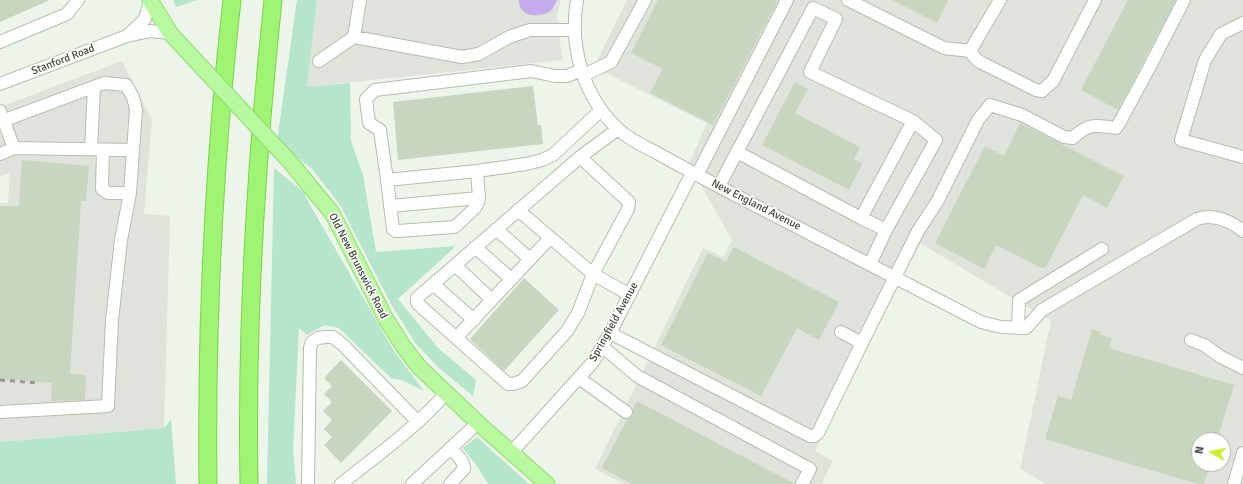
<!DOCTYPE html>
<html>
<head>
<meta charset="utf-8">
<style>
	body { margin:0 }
	#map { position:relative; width:1243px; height:484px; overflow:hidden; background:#edf4ea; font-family:Signika,sans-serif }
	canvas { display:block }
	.north { position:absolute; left:1191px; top:432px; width:40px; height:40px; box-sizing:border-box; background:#fff; border:1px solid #b2b5af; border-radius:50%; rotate:279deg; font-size:11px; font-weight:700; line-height:16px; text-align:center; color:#3e4738 }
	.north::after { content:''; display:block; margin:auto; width:14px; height:18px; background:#d0ed27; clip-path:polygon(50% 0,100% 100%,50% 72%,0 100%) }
</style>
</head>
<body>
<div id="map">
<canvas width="1243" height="484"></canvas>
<div class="north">N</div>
</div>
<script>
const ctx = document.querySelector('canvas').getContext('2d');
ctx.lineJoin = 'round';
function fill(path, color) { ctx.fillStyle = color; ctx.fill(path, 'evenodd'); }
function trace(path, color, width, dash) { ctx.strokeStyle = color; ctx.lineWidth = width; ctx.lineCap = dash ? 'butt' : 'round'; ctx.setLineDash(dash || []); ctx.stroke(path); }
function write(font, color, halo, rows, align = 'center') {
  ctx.font = font + ' Signika,sans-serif'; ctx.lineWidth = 3.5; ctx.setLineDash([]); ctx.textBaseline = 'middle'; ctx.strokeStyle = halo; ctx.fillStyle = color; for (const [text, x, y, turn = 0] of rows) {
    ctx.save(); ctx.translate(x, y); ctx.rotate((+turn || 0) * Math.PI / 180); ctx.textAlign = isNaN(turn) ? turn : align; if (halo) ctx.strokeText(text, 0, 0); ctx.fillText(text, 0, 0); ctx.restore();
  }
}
fill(new Path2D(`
	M 317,0 L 561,0 L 557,15 L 562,60 L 307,87 Z
	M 627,0 L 1243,0 L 1243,484 L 1046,484 L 1020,469 L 1051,321 L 920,243 L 836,409 L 815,451 L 833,461 L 821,484 L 624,484 L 595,469 L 703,248 L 724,257 L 732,240 L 689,164 L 707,123 L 594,67 ZM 1199,440 L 1223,440 L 1223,464 L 1199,464 Z
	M 122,61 L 152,120 L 144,214 L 170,216 L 164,428 L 0,442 L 0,203 L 8,203 L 10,173 L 0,176 L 0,107 Z`), '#dfe3db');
fill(new Path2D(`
	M 173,0 L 197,0 L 176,7 Z
	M 297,0 L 317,0 L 307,87 L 350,83 L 351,141 L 363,175 L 376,252 L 456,246 L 398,299 L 437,347 L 476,380 L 473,396 L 439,368 L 416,344 L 391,304 L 340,205 L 312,169 L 277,141 Z
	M 274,168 L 305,193 L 305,196 L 394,351 L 424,391 L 402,380 L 391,378 L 339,328 L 324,325 L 307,335 L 299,328 L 293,449 L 296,484 L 267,484 Z
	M 171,419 L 176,484 L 0,484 L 0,442 L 164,428 Z
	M 477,437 L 529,484 L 488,484 L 479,469 L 463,448 Z`), '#b5e5cb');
fill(new Path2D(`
	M 519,0 L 557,0 C 555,4 554,8 550,11 C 544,16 529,17 523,11 C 520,8 519,5 519,0 Z`), '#c5aaec');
fill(new Path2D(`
	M 0,0 L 50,0 L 0,22 Z
	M 658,0 L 778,0 L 713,125 L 650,93 L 663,69 L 631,53 Z
	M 892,0 L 948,0 L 937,23 Z
	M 1128,0 L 1176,0 L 1118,110 L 1081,90 Z
	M 795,82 L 808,89 L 795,113 L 860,147 L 854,159 L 862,164 L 849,190 L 762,145 Z
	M 533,86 L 538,125 L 541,125 L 543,144 L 398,160 L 393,102 Z
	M 1020,123 L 1124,176 L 1107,208 L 1083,195 L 1046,267 L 1041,268 L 996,245 L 984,269 L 935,243 L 985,146 L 1004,156 Z
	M 22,160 L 89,166 L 86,201 L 81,201 L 70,374 L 86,375 L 85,400 L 51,401 L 52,383 L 0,379 L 0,206 L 19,206 Z
	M 734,247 L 839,302 L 819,340 L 797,328 L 761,396 L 661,345 L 708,253 L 726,262 Z
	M 524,278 L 559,310 L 504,371 L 470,339 Z
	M 1092,329 L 1101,332 L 1100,334 L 1112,338 L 1109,348 L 1234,385 L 1217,440 L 1199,440 L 1199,464 L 1210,464 L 1204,484 L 1198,484 L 1045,439 L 1058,396 L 1071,400 Z
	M 341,360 L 392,411 L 341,463 L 324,445 L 332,437 L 324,429 L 332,420 L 323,411 L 332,402 L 324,394 L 332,386 L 324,378 Z
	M 637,401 L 795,484 L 632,484 L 602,468 L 627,419 L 632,416 L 633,412 L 633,409 Z`), '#c8d5bf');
const minor = new Path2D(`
	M 360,0 L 354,37 L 462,57 L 479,54 L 509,37 L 530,30 L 575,30
	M 577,0 C 569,46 583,97 619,130 C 630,140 644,146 657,153 C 684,168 710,182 737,196 C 819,238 900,280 981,322 L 1001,327 L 1026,328 L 1042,310 L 1197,219 C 1212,213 1231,221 1243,231
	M 848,0 L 944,48 L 970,51
	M 1000,0 L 970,51 L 977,60 L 982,63 L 1036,90 L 1042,91 L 1053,81 L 1095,0
	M 1243,23 L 1221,34 L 1205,60 L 1181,140 L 1243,157
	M 127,36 L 145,19 L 150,1
	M 0,42 L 67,14 L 78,0
	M 319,61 L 354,37
	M 584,75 L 611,62 L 645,0
	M 0,84 L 127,36 L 150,31 L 170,33
	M 0,111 L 14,148 L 133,150
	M 0,122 L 104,83 L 126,85 L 133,97 L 136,110 L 130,193 L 121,240 L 112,320 L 108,406 L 0,412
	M 91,149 L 94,87
	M 103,150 L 102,189 L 108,193 L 130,193
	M 737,152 L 861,218
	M 0,154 L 14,148
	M 580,157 L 629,202 L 628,209 L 593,274 L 578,313 L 567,331 L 522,381 L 513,384 L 508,384 L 418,304 L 417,301 L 417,298 L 580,157 L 618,129
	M 477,171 L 479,198 L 478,203 L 475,208 L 458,224 L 454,227 L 398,231 L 395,231 L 393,229 L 387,180 L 477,171 L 526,164 L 542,160 L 553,155 L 601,110
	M 697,175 L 787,0
	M 387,180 L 380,130 L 369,123 L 366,99 L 375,90 L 531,71 L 555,76 L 567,76 L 582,70
	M 719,186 L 813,8 L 836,19 L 810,72 L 913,121 L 861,218 L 886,230 L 870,264
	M 390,206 L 479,198
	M 518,210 L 593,274 L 630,295
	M 496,229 L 530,259
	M 886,230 L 936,140 L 913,121
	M 475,247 L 511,279
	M 455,265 L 492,300
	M 433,284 L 474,320
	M 1018,328 L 1019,300 L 1102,249
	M 841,332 L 862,343
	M 610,333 L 810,436 L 814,436 L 818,433 L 862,343 L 918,231 L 937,202 L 978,120 L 990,105 L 1022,115 L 1064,137 L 1073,138 C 1088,123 1096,125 1116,128 L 1121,120 L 1148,70 L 1184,0
	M 456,338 L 550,238
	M 1191,340 L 1204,345 L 1221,357 L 1243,368
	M 603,347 L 637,376 L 810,469 L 802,484
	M 579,378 L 626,412
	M 511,453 L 593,362 L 610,333 L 692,173
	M 308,484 L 310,348 L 312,342 L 318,338 L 325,337 L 333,337 L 343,345 L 418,422
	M 341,484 C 377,455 416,428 446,393
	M 412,484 L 478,423
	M 450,484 L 464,469 C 464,460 456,454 450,448
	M 1234,484 L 1243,453`);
const major = new Path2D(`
	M 150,0 L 170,33 L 195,60
	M 291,163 L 332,213 L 386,319 L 403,346 L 419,367 L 478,423 L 547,484`);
const highway = new Path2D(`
	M 208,484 C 206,322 214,161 232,0
	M 249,484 C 246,322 256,161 273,0`);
trace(minor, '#b3bfac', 14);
trace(major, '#90dd6e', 17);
trace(highway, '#79d543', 19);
trace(minor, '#fff', 12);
trace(major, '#b8f89e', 15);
trace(highway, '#9ff573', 17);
trace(new Path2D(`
	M 0,380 L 38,383`), '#989898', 3, [5, 5]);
const majorBridge = new Path2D(`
	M 195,60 L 291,163`);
trace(majorBridge, '#90dd6e', 17, []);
trace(majorBridge, '#b8f89e', 15);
write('11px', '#3e4738', '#fff', [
	["Stanford Road",63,60,-21],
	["New England Avenue",756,205,27],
	["Old New Brunswick Road",358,266,63],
	["Springfield Avenue",614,322,-61]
]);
</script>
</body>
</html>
